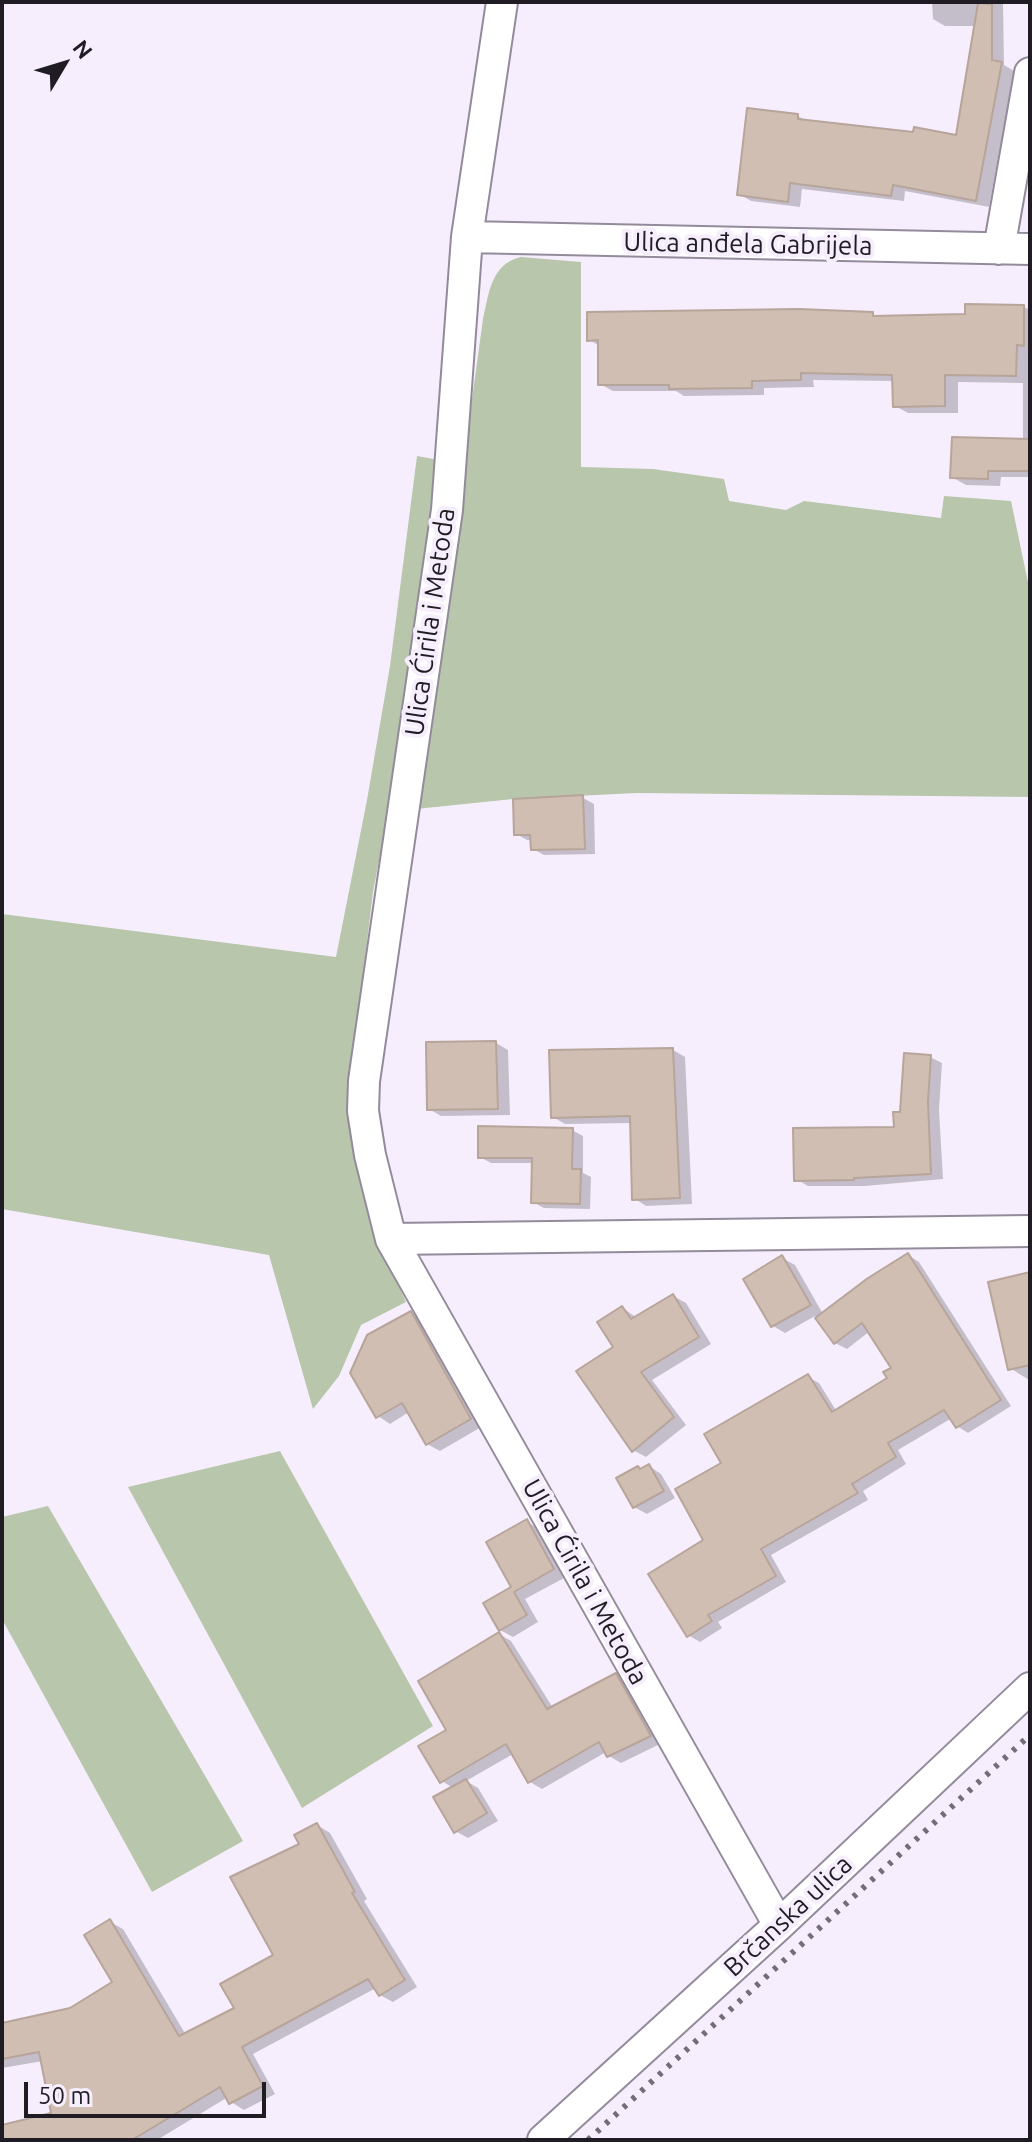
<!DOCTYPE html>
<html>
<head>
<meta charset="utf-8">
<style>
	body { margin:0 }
	#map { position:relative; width:1032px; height:2142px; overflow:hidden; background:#f6eefd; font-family:Ubuntu,sans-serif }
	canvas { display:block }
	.frame { position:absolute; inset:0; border:4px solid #201c23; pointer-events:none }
	.north { position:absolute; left:24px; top:24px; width:80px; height:80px; -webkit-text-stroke:6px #f6eefd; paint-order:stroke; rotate:52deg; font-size:22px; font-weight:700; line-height:32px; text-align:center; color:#201c23 }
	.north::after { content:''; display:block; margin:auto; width:28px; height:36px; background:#201c23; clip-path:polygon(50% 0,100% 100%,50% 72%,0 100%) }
	.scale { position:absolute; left:24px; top:2082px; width:242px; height:36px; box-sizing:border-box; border:4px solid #201c23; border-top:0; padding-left:10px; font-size:24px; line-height:28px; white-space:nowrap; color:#201c23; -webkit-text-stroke:6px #f6eefd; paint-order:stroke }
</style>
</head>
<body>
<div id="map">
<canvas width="1032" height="2142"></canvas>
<div class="frame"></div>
<div class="north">N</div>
<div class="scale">50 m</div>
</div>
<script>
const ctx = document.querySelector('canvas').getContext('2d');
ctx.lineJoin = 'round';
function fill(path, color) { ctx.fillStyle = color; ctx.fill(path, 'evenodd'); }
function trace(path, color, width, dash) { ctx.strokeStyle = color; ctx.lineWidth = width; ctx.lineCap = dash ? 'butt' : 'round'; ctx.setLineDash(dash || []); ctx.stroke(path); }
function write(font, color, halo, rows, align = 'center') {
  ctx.font = font + ' Ubuntu,sans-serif'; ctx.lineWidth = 8; ctx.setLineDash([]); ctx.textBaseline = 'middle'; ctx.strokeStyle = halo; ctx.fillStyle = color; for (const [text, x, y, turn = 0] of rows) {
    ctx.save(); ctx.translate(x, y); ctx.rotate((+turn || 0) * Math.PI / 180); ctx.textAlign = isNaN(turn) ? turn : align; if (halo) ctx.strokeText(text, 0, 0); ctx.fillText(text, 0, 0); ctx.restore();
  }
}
fill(new Path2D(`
	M 521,257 L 581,262 L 581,467 L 653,469 L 724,479 L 729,501 L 786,510 L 804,501 L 941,518 L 944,496 L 1011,501 L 1030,592 L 1030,797 L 637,793 L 513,799 L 416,809 L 483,319 C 489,293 491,264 521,257 Z
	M 417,456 L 439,460 L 398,762 L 373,892 L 362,983 L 360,1040 L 380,1244 L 406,1302 L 361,1325 L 339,1376 L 313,1409 L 269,1255 L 2,1209 L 2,914 L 336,957 L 367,800 L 390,666 Z
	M 280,1451 L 433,1726 L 302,1808 L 128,1487 Z
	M 48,1506 L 243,1841 L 152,1892 L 2,1619 L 2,1517 Z`), '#b8c6ab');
fill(new Path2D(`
	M 932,2 L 1003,2 L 1004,65 L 1014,71 L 989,207 L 905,191 L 904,201 L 802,189 L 800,207 L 751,201 L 739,194 L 798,116 L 808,122 L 958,137 L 976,26 L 945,26 L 933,19 Z
	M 1024,307 L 1030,310 L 1030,477 L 1001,477 L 1000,486 L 966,485 L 952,477 L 1023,441 L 1023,383 L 958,382 L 958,413 L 908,413 L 895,406 L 894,381 L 813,380 L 814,387 L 764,388 L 764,395 L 684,396 L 676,391 L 613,391 L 600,384 L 600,346 L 589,340 L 873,314 L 879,318 L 967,316 Z
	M 583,798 L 594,804 L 595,854 L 544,855 L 533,849 L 532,840 L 527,840 L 516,834 Z
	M 496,1043 L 508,1050 L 510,1115 L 441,1116 L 429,1109 Z
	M 673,1050 L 685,1057 L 692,1204 L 646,1206 L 634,1198 L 632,1123 L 565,1124 L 553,1117 Z
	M 930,1057 L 942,1063 L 939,1110 L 943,1179 L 865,1186 L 808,1186 L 796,1179 L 896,1129 Z
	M 572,1130 L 583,1136 L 583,1173 L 591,1177 L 590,1209 L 544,1208 L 533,1202 L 534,1163 L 491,1163 L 480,1157 Z
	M 908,1255 L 919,1262 L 1011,1406 L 968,1433 L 957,1426 L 952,1418 L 898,1450 L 906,1464 L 863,1491 L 868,1500 L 771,1555 L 786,1582 L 718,1622 L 722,1628 L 700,1642 L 688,1635 L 724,1463 L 808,1377 L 819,1383 L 837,1412 L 890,1379 L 894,1369 L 870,1331 L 847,1349 L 835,1343 L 815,1316 L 785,1333 L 773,1326 L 782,1258 L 795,1265 L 823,1314 Z
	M 1030,1274 L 1030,1379 L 1029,1380 L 1010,1368 Z
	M 673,1296 L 686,1303 L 711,1344 L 652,1380 L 686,1425 L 646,1457 L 633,1450 L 623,1308 L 637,1318 Z
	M 411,1313 L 423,1320 L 483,1426 L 440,1451 L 427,1444 L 409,1412 L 390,1424 L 378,1416 Z
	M 649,1466 L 661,1474 L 675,1498 L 647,1514 L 634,1507 L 642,1470 Z
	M 527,1522 L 539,1529 L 566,1577 L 525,1599 L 538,1622 L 513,1637 L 500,1630 L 513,1588 Z
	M 499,1634 L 511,1641 L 553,1708 L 616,1676 L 628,1683 L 662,1743 L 621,1763 L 609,1756 L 606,1752 L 542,1789 L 530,1782 L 513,1754 L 466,1781 L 478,1788 L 498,1821 L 468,1838 L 455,1831 L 453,1788 L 442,1781 L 449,1730 Z
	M 317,1825 L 330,1833 L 367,1899 L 364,1901 L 417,1987 L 393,2002 L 380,1995 L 376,1988 L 253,2054 L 275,2094 L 244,2110 L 231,2102 L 228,2097 L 157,2140 L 8,2140 L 54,2115 L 43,2061 L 2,2068 L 2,2024 L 71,2010 L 115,1983 L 110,1922 L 123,1929 L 186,2035 L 236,2009 L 275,1956 L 302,1845 Z`), '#0003');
const building = new Path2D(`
	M 978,3 L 992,4 L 992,60 L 1002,62 L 976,201 L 893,185 L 891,196 L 790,183 L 788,202 L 737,195 L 747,108 L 798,114 L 798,119 L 913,132 L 914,127 L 956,135 Z
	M 965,304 L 1024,305 L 1024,346 L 1017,345 L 1016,376 L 945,375 L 945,406 L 893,407 L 892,375 L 801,373 L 801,380 L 752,381 L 752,388 L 669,389 L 669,385 L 598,385 L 598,340 L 587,341 L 587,312 L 799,309 L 873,312 L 873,316 L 965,314 Z
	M 952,437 L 1030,439 L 1030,471 L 988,471 L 988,479 L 950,478 Z
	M 583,795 L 585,849 L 531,850 L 530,835 L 514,835 L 513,799 Z
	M 496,1041 L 498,1109 L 427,1110 L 426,1042 Z
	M 673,1048 L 680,1198 L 632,1200 L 630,1116 L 551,1118 L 549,1050 Z
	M 904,1053 L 931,1055 L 928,1102 L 931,1174 L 854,1178 L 854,1180 L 794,1181 L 793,1128 L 894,1127 L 893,1112 L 900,1112 Z
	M 478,1126 L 573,1128 L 572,1169 L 581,1169 L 580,1204 L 531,1203 L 532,1158 L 478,1158 Z
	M 908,1253 L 1001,1400 L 956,1428 L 944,1410 L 888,1443 L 896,1457 L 852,1484 L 858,1493 L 761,1549 L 776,1576 L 708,1615 L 712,1621 L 687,1637 L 648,1574 L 703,1540 L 675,1489 L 721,1463 L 704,1434 L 808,1374 L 832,1412 L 887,1378 L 883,1372 L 891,1368 L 862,1323 L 834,1344 L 815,1318 L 868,1278 Z
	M 782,1255 L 811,1305 L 771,1327 L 743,1279 Z
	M 1030,1272 L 1030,1365 L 1008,1370 L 988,1282 Z
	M 673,1294 L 699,1337 L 641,1372 L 674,1417 L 632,1452 L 576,1371 L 613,1347 L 597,1322 L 622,1306 L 631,1319 Z
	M 411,1311 L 471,1419 L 426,1445 L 402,1403 L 376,1418 L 350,1373 L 367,1335 Z
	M 649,1464 L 664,1491 L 633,1508 L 616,1478 L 638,1466 L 640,1469 Z
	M 527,1519 L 554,1569 L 514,1592 L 527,1615 L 499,1631 L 483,1603 L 511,1587 L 486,1542 Z
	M 499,1632 L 547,1709 L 616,1673 L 651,1736 L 607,1757 L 599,1742 L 528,1783 L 506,1744 L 440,1783 L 418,1746 L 446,1730 L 418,1681 Z
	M 466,1779 L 487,1813 L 454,1833 L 433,1797 Z
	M 317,1823 L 355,1892 L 352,1893 L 405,1980 L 379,1996 L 368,1979 L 242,2047 L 263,2086 L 229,2104 L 220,2087 L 132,2140 L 2,2140 L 2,2125 L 51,2113 L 39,2052 L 2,2059 L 2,2023 L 70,2008 L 112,1982 L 84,1935 L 110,1919 L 179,2036 L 234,2008 L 220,1984 L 273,1955 L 230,1877 L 299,1844 L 294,1835 Z`);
fill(building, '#d1beb3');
trace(building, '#b7a49a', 2);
const street = new Path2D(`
	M 502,2 L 467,237 L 447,510 L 364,1081 L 363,1111 L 370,1155 L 391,1239 L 779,1925
	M 467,237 L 1030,249
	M 999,249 L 1030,73
	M 391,1239 L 1030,1231
	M 543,2140 L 779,1925 L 1030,1688`);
trace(street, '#938a9b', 34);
trace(street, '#fff', 30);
trace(new Path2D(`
	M 588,2140 L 1030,1735`), '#736d78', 6, [4, 8]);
write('26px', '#201c23', '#f6eefd', [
	["Ulica anđela Gabrijela",748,244,1],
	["Ulica Ćirila i Metoda",430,622,-82],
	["Ulica Ćirila i Metoda",585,1582,61],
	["Brčanska ulica",788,1916,-43]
]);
</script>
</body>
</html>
